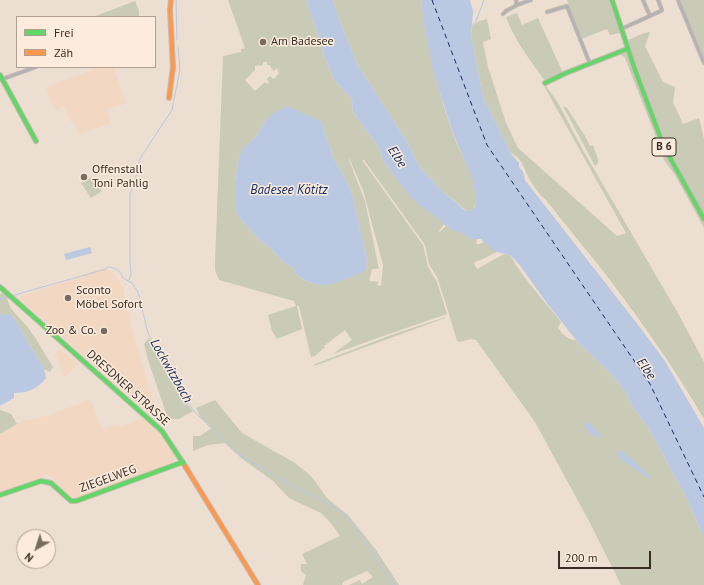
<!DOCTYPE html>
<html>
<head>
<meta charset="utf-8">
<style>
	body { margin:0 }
	#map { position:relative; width:704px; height:585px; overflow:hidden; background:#ecded0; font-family:"PT Sans",sans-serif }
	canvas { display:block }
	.legend { position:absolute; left:16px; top:16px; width:140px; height:52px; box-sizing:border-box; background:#fdecdd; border:1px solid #afa093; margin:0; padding:5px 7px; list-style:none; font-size:12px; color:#392e25 }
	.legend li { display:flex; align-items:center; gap:8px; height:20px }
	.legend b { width:20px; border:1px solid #afa093 }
	.north { position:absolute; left:16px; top:529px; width:40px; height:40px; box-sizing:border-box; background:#fdecdd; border:1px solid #afa093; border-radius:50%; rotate:219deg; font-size:11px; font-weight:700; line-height:16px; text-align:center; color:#392e25 }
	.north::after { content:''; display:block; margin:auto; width:14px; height:18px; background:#786c61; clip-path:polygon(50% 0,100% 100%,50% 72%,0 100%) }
	.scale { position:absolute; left:558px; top:551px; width:93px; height:18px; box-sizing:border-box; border:2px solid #392e25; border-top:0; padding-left:5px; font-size:12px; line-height:14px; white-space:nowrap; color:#392e25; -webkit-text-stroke:3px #fdecdd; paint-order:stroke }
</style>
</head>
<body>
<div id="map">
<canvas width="704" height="585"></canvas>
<ul class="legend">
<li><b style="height:5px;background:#63d668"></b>Frei</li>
<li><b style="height:5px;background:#ff974d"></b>Zäh</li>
</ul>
<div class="north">N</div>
<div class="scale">200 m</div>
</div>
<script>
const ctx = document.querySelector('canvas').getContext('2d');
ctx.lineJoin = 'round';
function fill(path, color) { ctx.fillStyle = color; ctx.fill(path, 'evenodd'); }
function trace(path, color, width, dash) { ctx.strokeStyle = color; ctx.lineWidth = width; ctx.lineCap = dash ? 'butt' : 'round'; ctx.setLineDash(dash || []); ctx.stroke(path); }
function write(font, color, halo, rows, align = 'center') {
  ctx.font = font + ' "PT Sans",sans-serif'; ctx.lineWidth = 3; ctx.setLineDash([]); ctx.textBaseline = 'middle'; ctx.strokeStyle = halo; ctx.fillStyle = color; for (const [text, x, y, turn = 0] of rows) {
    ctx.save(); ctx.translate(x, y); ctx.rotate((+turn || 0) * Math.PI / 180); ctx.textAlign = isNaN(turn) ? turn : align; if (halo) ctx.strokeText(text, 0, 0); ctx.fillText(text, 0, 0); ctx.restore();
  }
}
fill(new Path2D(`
	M 100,67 L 113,67 L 127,103 L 107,110 L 111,123 L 79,134 L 74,121 L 71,122 L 64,107 L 55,111 L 46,87 Z
	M 106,267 L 116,276 L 123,288 L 133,332 L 157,414 L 151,416 L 18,297 Z
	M 60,349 L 78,364 L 67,375 L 63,377 L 58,359 L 55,355 Z
	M 91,399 L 102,429 L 115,424 L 122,427 L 143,418 L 159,433 L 175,456 L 173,464 L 76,498 L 70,497 L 48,475 L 0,492 L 0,434 L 20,422 L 50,415 Z`), '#f2d8c2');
fill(new Path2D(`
	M 228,0 L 306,0 L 325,58 L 334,80 L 352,99 L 353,112 L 378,147 L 383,160 L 393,174 L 445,223 L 439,231 L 440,232 L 447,225 C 453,231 455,229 462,232 C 468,235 469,240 477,239 L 476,243 C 479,246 481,243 484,241 L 497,252 L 474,263 L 477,269 L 504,254 L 510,255 C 524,280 544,300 561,322 L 558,328 C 563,334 567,340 576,340 L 614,377 L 626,393 L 634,409 L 648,427 L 688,501 L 704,538 L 704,585 L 621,585 L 590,523 L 535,422 L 476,340 L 471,339 L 460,342 L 457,341 L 449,314 L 437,277 L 429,264 L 425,245 L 364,160 L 362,160 L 423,245 L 428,267 L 437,282 L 447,314 L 386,335 L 333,354 L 352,340 L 345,330 L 324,346 L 325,347 L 315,356 L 311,357 L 299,306 L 297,306 L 302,329 L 277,339 L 272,331 L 268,315 L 296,306 L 294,301 L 219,280 L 215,270 L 215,262 L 223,56 L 241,52 L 241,49 L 245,48 ZM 263,62 L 267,62 L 267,65 L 269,65 L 274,71 L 277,68 L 279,73 L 275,78 L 273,79 L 270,76 L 267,79 L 269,82 L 267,84 L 265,82 L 255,91 L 245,80 L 255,70 L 255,66 L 263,65 ZM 287,107 L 321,121 L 334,159 L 351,190 L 367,260 L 366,269 L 350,278 L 319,285 L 306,281 L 296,274 L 293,268 L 282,261 L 269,247 L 257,238 L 238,216 L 235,209 L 235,181 L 239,157 L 250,142 L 258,134 L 266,120 ZM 349,158 L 363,190 L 383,265 L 381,286 L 377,285 L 379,282 L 369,281 L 372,269 L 379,269 L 365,201 L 349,160 Z
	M 333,0 L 421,0 C 427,49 439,96 456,142 C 462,156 471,169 474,184 C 476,192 479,212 467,211 L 442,191 L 420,167 L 406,140 L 357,64 L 340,21 Z
	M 567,0 L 610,0 L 620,33 L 610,35 L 607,29 L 581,39 Z
	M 680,0 L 704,0 L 704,58 Z
	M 135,1 L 139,10 L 139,17 L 93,17 Z
	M 517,13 L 522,25 L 538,18 L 563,73 L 545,81 C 531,61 514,40 506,17 Z
	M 487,19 L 491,39 L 483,42 L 488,67 L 506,123 L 518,148 L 617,236 L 626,233 L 544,86 L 545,85 L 557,101 L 584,152 L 679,315 L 704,362 L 704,419 C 672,364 635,312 596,262 C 579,241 562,221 546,200 C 539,194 535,188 530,180 C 523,168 524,160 511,153 L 483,97 L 471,36 L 472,26 L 479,21 Z
	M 650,32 L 645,46 L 663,82 L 675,87 L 673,102 L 683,124 L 699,118 L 704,139 L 704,215 L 674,161 L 663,138 L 626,41 L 644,33 Z
	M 624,51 L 628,55 L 662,146 L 704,222 L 704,228 L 675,175 L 664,160 L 661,150 L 625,58 L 622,55 L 618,55 Z
	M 563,106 L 567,108 L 585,136 L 590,146 L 593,145 L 598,159 L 598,163 L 595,166 Z
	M 92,177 L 102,191 L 91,198 L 81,183 Z
	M 3,293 L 7,296 C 8,311 21,317 29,329 C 38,341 45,355 53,367 L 50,372 L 44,369 L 15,320 L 11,315 L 0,315 L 0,294 Z
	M 446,317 L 445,318 L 314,366 L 315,364 L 394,334 Z
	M 149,338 L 177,391 L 193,411 L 179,419 L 168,419 L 148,360 L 144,344 Z
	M 215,400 L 242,433 L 295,463 L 311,476 L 328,499 L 348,515 L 376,550 L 399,585 L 349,585 L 360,580 L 362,584 L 373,577 L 367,571 L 343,582 L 342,585 L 303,585 L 306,575 L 301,571 L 301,564 L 307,564 L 302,554 L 340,536 L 330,522 L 321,513 L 289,498 L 273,481 L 241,458 L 225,443 L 208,445 L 193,451 L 193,436 L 200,436 L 212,428 L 201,418 L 196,408 Z
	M 0,410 L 11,414 L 17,424 L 0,434 Z`), '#c9cbb7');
fill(new Path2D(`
	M 306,0 L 333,0 L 340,21 L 357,64 L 406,140 L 420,167 L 442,191 L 466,211 L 470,211 L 475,207 C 478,183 466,164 457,143 C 452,131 448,118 444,105 C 432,71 425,36 421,0 L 470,0 L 473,11 L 471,36 L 483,97 L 512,155 L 519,163 L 519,167 L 523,172 L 525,180 L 635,321 L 665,361 L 704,428 L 704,538 L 688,501 L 648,427 L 634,409 L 626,393 L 614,377 L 576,340 L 546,302 L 519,264 L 510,255 L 497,252 L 492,249 L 481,239 L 471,239 L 461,232 L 453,231 L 447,225 L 445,226 L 443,222 L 418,204 L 408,194 L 393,174 L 383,160 L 378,147 L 353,112 L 352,99 L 334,80 L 332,75 L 325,58 Z
	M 285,107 L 289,107 L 321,121 L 334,159 L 351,190 L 367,260 L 366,270 L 350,278 L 328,285 L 319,285 L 306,281 L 296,274 L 293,268 L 282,261 L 269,247 L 257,238 L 238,216 L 235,209 L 235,181 L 239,157 L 242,150 L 258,134 L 266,120 L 272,114 Z
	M 90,247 L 92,253 L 66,260 L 64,254 Z
	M 0,315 L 11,315 L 15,320 L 44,369 L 46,378 C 38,389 27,393 14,393 L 14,398 L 0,406 Z
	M 586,422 L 592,425 L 601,435 L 600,438 C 594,437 586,430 584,424 Z
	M 620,450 L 631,458 L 651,478 L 649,479 L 619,458 L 617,454 Z`), '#bbc8e1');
trace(new Path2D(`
	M 176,0 L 177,40
	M 471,26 L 476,21 L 484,0
	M 129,280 L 131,274 L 130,260 L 130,194 L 138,170 L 138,165 L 141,157 L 172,110 L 180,70 L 178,47
	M 11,296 L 106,269 L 108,267 C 116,268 120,270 123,278 L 132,283 L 138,292 L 148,333 L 168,371 L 179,391 L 195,412 L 231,448 L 238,454 L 298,489 L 313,496
	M 0,299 L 8,297
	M 317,497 L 332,506 L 350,520 L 393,585`), '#bbc8e1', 1);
trace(new Path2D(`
	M 432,0 L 487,145 L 650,384 L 704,497`), '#122e60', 1, [5, 4]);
const street = new Path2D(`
	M 643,0 L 650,16
	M 678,0 L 704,63
	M 517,5 L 531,0
	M 547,12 L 567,6 L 590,64
	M 503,14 L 506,11 L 517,5 L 516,0
	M 621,29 L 661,11 L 662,10 L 658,0
	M 0,80 L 36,67`);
const fast = new Path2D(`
	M 612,0 L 635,70 L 664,147 L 704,219
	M 0,75 L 36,141
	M 545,83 L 566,73 L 627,49
	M 0,287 L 162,431 L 185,466
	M 0,495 L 41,481 L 51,483 L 71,501 L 76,501 L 183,462`);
const slow = new Path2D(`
	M 169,98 L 173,67 L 170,10 L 171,0
	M 185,466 L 258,585`);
trace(street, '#c6bbb0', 4.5);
trace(fast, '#c6bbb0', 6);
trace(slow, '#c6bbb0', 6);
trace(street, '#b4b2b6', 2.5);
trace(fast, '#63d668', 4);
trace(slow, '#ff974d', 4);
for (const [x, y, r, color] of [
	[263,42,4,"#786c61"],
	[84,177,4,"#786c61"],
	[68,298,4,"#786c61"],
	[104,331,4,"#786c61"]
]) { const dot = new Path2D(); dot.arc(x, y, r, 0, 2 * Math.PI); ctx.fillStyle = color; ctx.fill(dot); trace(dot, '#fdecdd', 1.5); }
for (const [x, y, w] of [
	[664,147,24]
]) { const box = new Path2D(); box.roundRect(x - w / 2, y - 9, w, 18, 3); ctx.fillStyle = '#fdecdd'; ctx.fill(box); trace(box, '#392e25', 1); }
write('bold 11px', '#392e25', null, [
	["B 6",664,147]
]);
write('12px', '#392e25', '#fdecdd', [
	["Am Badesee",271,42],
	["Offenstall",92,170],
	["Toni Pahlig",92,184],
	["Sconto",76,291],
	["Möbel Sofort",76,305],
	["Zoo & Co.",96,331,"right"]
], 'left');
write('12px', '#392e25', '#fdecdd', [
	["DRESDNER STRASSE",128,388,42],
	["ZIEGELWEG",108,479,-20]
]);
write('italic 13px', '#122e60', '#fdecdd', [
	["Elbe",397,157,57],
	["Badesee Kötitz",289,190],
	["Elbe",646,369,55],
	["Lockwitzbach",171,371,60]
]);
</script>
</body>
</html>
